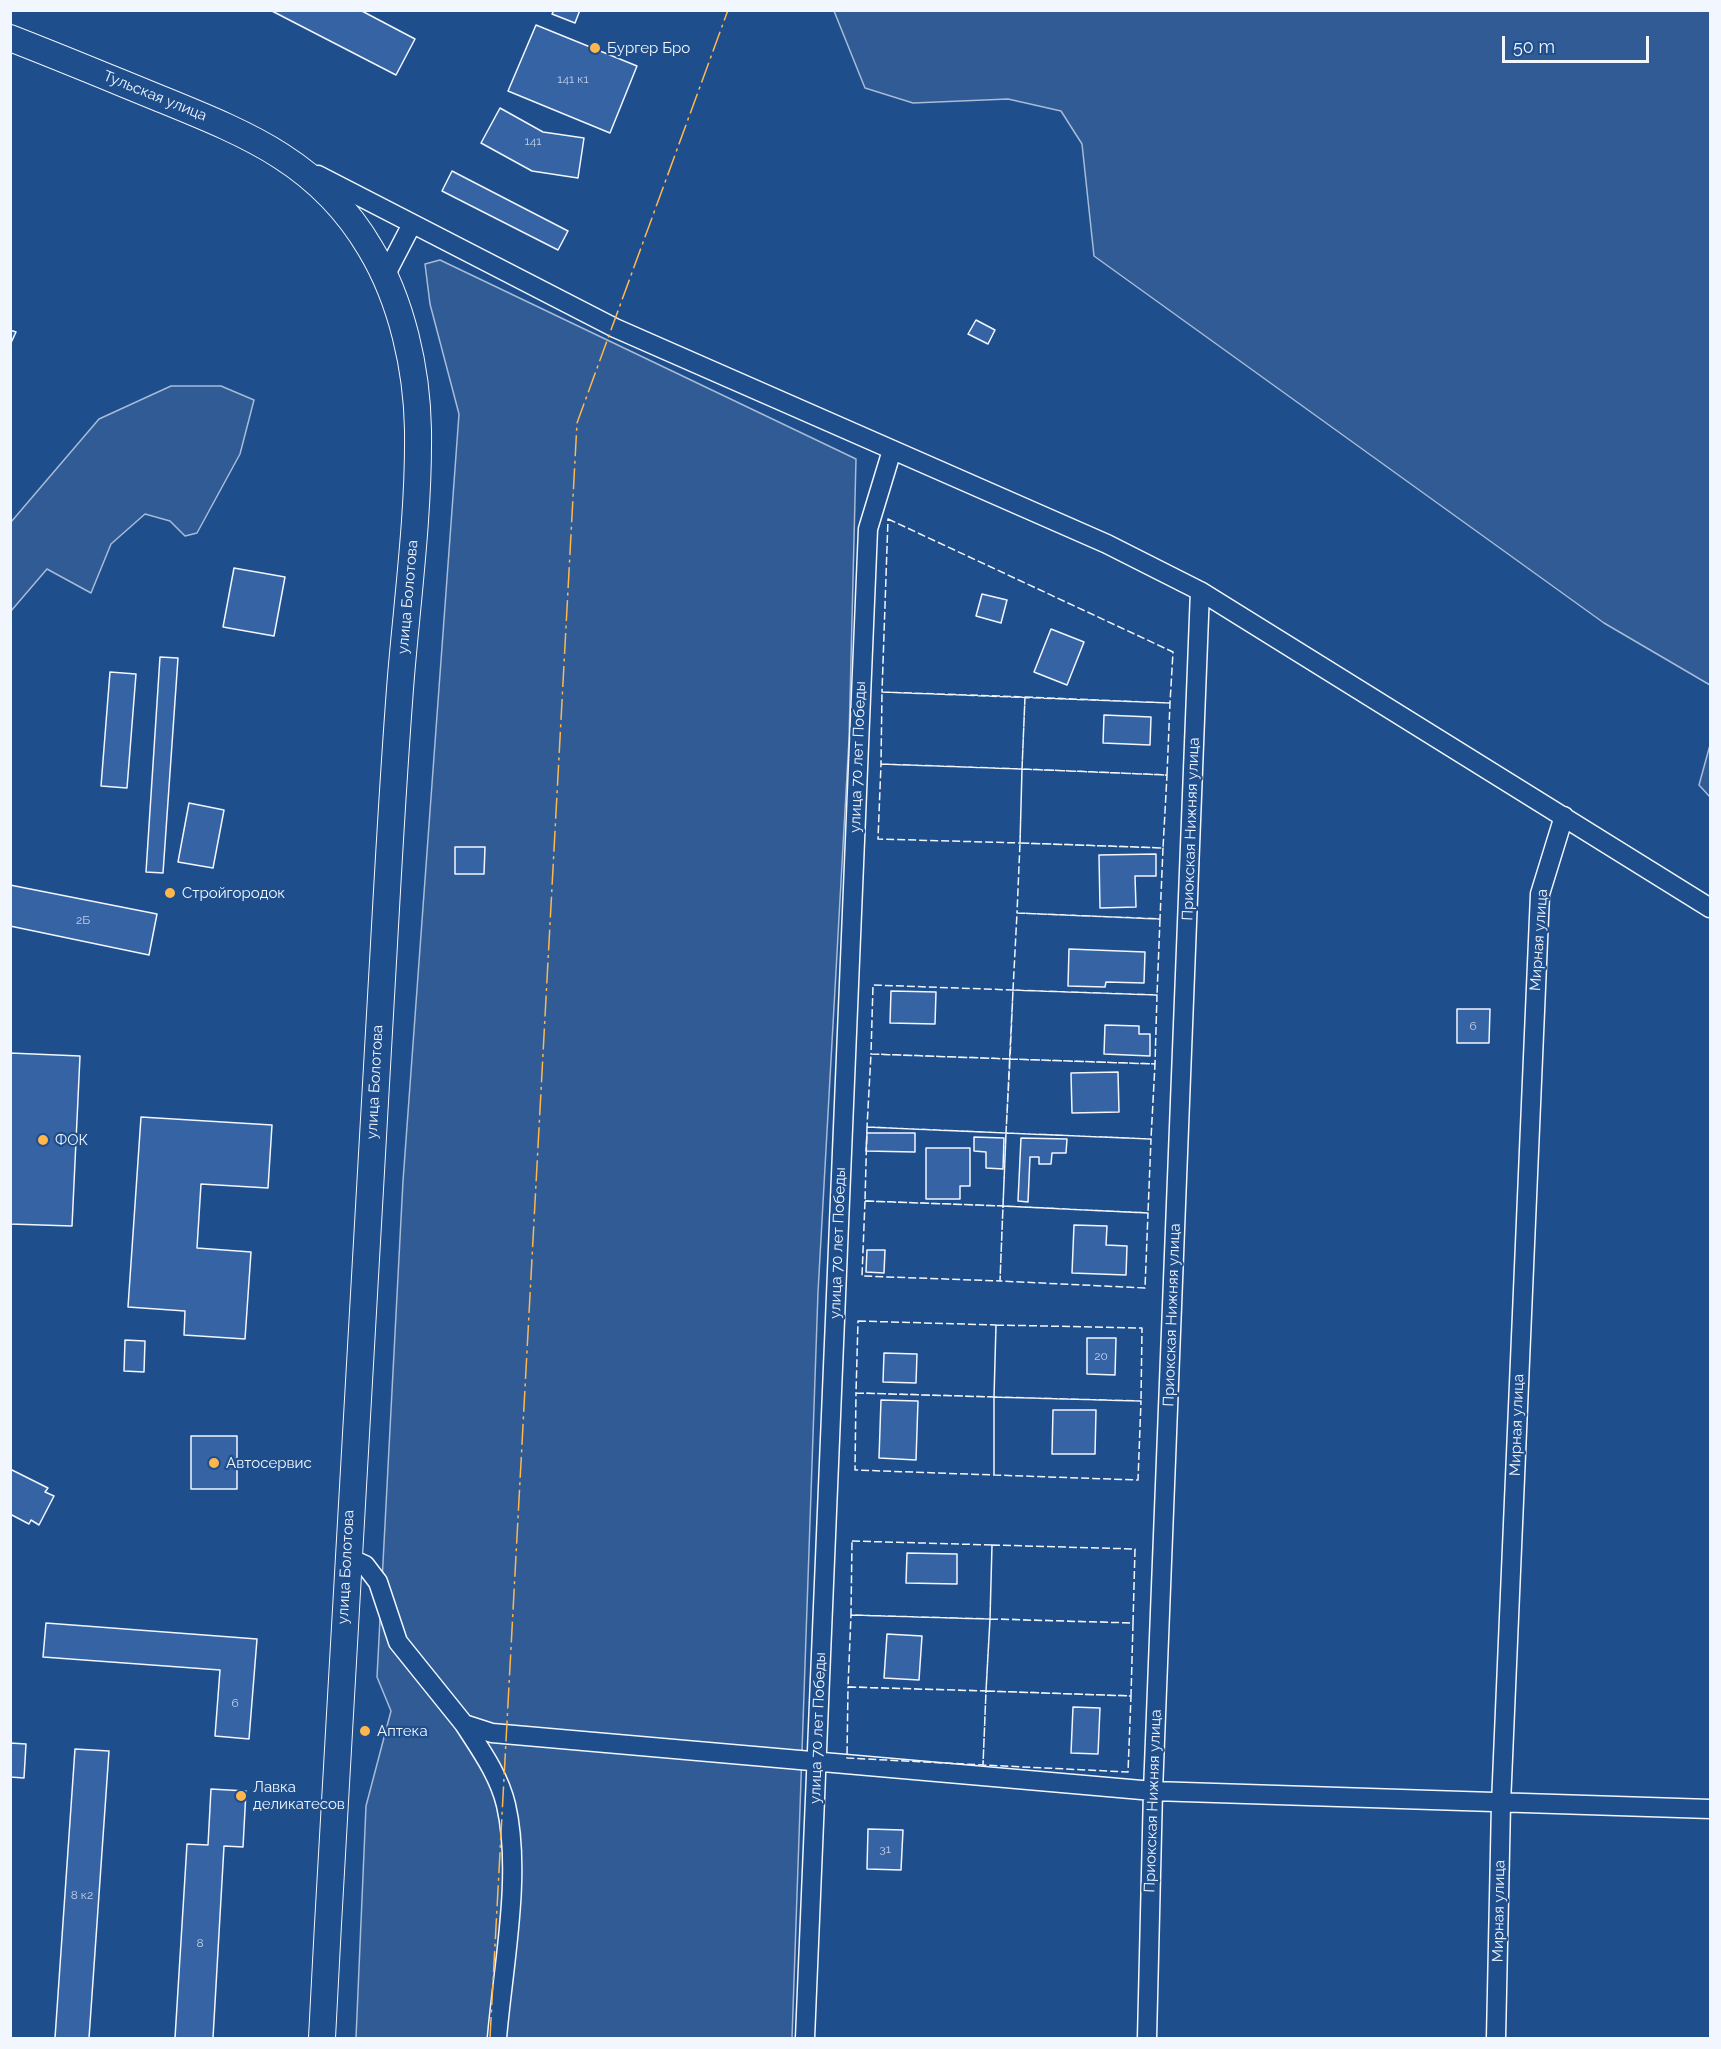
<!DOCTYPE html>
<html>
<head>
<meta charset="utf-8">
<style>
	body { margin:0 }
	#map { position:relative; width:1721px; height:2049px; overflow:hidden; background:#1f4e8c; font-family:Raleway,sans-serif }
	canvas { display:block }
	.frame { position:absolute; inset:0; border:12px solid #f2f6ff; pointer-events:none }
	.scale { position:absolute; left:1502px; top:36px; width:147px; height:27px; box-sizing:border-box; border:3px solid #f2f6ff; border-top:0; padding-left:8px; font-size:18px; line-height:21px; white-space:nowrap; color:#f2f6ff; -webkit-text-stroke:4px #1f4e8c; paint-order:stroke }
</style>
</head>
<body>
<div id="map">
<canvas width="1721" height="2049"></canvas>
<div class="frame"></div>
<div class="scale">50 m</div>
</div>
<script>
const ctx = document.querySelector('canvas').getContext('2d');
ctx.lineJoin = 'round';
function fill(path, color) { ctx.fillStyle = color; ctx.fill(path, 'evenodd'); }
function trace(path, color, width, dash) { ctx.strokeStyle = color; ctx.lineWidth = width; ctx.lineCap = dash ? 'butt' : 'round'; ctx.setLineDash(dash || []); ctx.stroke(path); }
function write(font, color, halo, rows, align = 'center') {
  ctx.font = font + ' Raleway,sans-serif'; ctx.lineWidth = 4.5; ctx.setLineDash([]); ctx.textBaseline = 'middle'; ctx.strokeStyle = halo; ctx.fillStyle = color; for (const [text, x, y, turn = 0] of rows) {
    ctx.save(); ctx.translate(x, y); ctx.rotate((+turn || 0) * Math.PI / 180); ctx.textAlign = isNaN(turn) ? turn : align; if (halo) ctx.strokeText(text, 0, 0); ctx.fillText(text, 0, 0); ctx.restore();
  }
}
const built = new Path2D(`
	M 834,11 L 1710,11 L 1710,685 L 1604,623 L 1094,256 L 1082,144 L 1061,111 L 1008,99 L 913,103 L 865,88 Z
	M 440,260 L 856,459 L 849,739 L 818,1292 L 792,2038 L 356,2038 L 366,1806 L 391,1711 L 377,1677 L 403,1181 L 459,414 L 430,304 L 425,264 Z
	M 171,386 L 221,386 L 254,400 L 240,454 L 197,533 L 185,536 L 170,521 L 145,514 L 111,544 L 91,593 L 47,569 L 11,611 L 11,522 L 99,419 Z
	M 1710,745 L 1710,797 L 1699,785 Z`);
fill(built, '#305b95');
trace(built, '#a8bbd7', 1.5);
const building = new Path2D(`
	M 270,10 L 360,10 L 415,39 L 396,75 Z
	M 554,10 L 580,10 L 575,23 L 552,14 Z
	M 536,25 L 637,66 L 610,133 L 508,91 Z
	M 500,108 L 543,132 L 584,138 L 578,178 L 532,171 L 481,143 Z
	M 452,171 L 568,231 L 558,250 L 442,191 Z
	M 976,320 L 995,330 L 988,344 L 968,334 Z
	M 10,330 L 16,332 L 10,345 Z
	M 234,568 L 285,577 L 274,636 L 223,627 Z
	M 982,594 L 1007,600 L 1001,623 L 976,616 Z
	M 1051,629 L 1084,642 L 1067,685 L 1034,672 Z
	M 160,657 L 178,658 L 163,873 L 146,872 Z
	M 110,672 L 136,674 L 127,788 L 101,786 Z
	M 1104,715 L 1151,717 L 1150,745 L 1103,743 Z
	M 189,803 L 224,810 L 213,868 L 178,862 Z
	M 455,847 L 485,847 L 484,874 L 455,874 Z
	M 1156,854 L 1156,876 L 1135,876 L 1136,907 L 1100,908 L 1099,855 Z
	M 10,885 L 157,914 L 149,955 L 10,926 Z
	M 1069,949 L 1145,952 L 1144,983 L 1106,982 L 1105,987 L 1068,986 Z
	M 891,991 L 936,992 L 935,1024 L 890,1023 Z
	M 1457,1009 L 1490,1009 L 1489,1043 L 1457,1043 Z
	M 1105,1025 L 1139,1026 L 1139,1034 L 1150,1034 L 1150,1056 L 1104,1054 Z
	M 10,1053 L 80,1056 L 72,1226 L 10,1224 Z
	M 1118,1072 L 1119,1112 L 1072,1113 L 1071,1073 Z
	M 141,1117 L 272,1125 L 268,1188 L 201,1184 L 197,1248 L 251,1252 L 245,1339 L 184,1335 L 185,1311 L 128,1307 Z
	M 867,1133 L 915,1133 L 915,1152 L 866,1151 Z
	M 974,1137 L 1004,1138 L 1003,1169 L 986,1168 L 986,1152 L 974,1151 Z
	M 1021,1138 L 1067,1139 L 1066,1153 L 1052,1153 L 1051,1164 L 1039,1164 L 1039,1157 L 1030,1157 L 1028,1202 L 1018,1201 Z
	M 926,1148 L 970,1148 L 970,1186 L 960,1186 L 960,1199 L 926,1199 Z
	M 1074,1225 L 1107,1226 L 1106,1245 L 1127,1246 L 1126,1275 L 1072,1273 Z
	M 867,1250 L 885,1250 L 884,1273 L 866,1272 Z
	M 1087,1338 L 1116,1338 L 1115,1375 L 1087,1374 Z
	M 125,1340 L 145,1341 L 144,1372 L 124,1371 Z
	M 884,1353 L 917,1354 L 916,1383 L 883,1382 Z
	M 881,1400 L 918,1401 L 916,1460 L 879,1458 Z
	M 1053,1410 L 1096,1410 L 1095,1454 L 1052,1454 Z
	M 191,1436 L 237,1436 L 237,1489 L 191,1489 Z
	M 10,1469 L 48,1488 L 45,1492 L 54,1496 L 39,1525 L 31,1520 L 29,1524 L 10,1514 Z
	M 907,1553 L 957,1554 L 957,1584 L 906,1583 Z
	M 46,1623 L 257,1639 L 249,1739 L 215,1736 L 220,1670 L 43,1657 Z
	M 887,1634 L 922,1636 L 919,1680 L 884,1678 Z
	M 1073,1707 L 1100,1708 L 1098,1754 L 1071,1753 Z
	M 10,1743 L 26,1744 L 24,1778 L 10,1777 Z
	M 75,1749 L 109,1751 L 89,2038 L 55,2038 Z
	M 211,1789 L 246,1791 L 243,1847 L 224,1846 L 213,2038 L 175,2038 L 187,1844 L 208,1845 Z
	M 868,1829 L 903,1830 L 901,1870 L 867,1869 Z`);
fill(building, '#3563a3');
trace(building, '#f2f6ff', 1.5);
const minor = new Path2D(`
	M 318,175 L 615,328 L 1107,544 L 1200,591 L 1710,908
	M 385,276 L 412,224
	M 347,1557 L 365,1565 L 378,1582 L 398,1642 L 464,1724 L 492,1733 L 1153,1791 L 1710,1809
	M 464,1724 C 480,1749 499,1775 506,1805 C 522,1874 503,1967 497,2038
	M 805,2038 L 868,529 L 892,450
	M 1147,2038 L 1153,1791 L 1200,591
	M 1496,2038 L 1501,1804 L 1540,894 L 1564,816`);
const secondary = new Path2D(`
	M 10,38 C 59,57 107,77 156,97 C 244,133 319,161 370,248 C 402,301 417,369 418,430 C 419,512 408,594 401,676 C 394,765 389,854 384,944 C 362,1308 341,1673 322,2038`);
trace(minor, '#f2f6ff', 21);
trace(secondary, '#f2f6ff', 28);
trace(minor, '#1f4e8c', 18);
trace(secondary, '#1f4e8c', 26);
trace(new Path2D(`
	M 888,519 L 1173,652 L 1170,703 L 882,692 Z
	M 882,692 L 1025,697 L 1022,769 L 881,764 Z
	M 1025,697 L 1170,703 L 1167,775 L 1022,769 Z
	M 881,764 L 1022,769 L 1020,843 L 878,839 Z
	M 1022,769 L 1167,775 L 1163,848 L 1020,843 Z
	M 1020,843 L 1163,848 L 1160,919 L 1017,913 Z
	M 1017,913 L 1160,919 L 1157,995 L 1013,990 Z
	M 1013,990 L 1157,995 L 1155,1064 L 1010,1059 Z
	M 1010,1059 L 871,1054 L 873,985 L 1013,990 L 1006,1133 L 867,1127 L 871,1054 L 1010,1059
	M 1010,1059 L 1155,1064 L 1151,1139 L 1006,1133 Z
	M 867,1127 L 1006,1133 L 1003,1206 L 865,1201 Z
	M 1006,1133 L 1151,1139 L 1148,1213 L 1003,1206 Z
	M 865,1201 L 1003,1206 L 1000,1281 L 862,1276 Z
	M 1003,1206 L 1148,1213 L 1145,1288 L 1000,1281 Z
	M 858,1321 L 996,1325 L 994,1397 L 856,1393 Z
	M 996,1325 L 1142,1328 L 1141,1401 L 994,1397 Z
	M 856,1393 L 994,1397 L 994,1475 L 855,1470 Z
	M 994,1397 L 1141,1401 L 1138,1480 L 994,1475 Z
	M 852,1541 L 992,1545 L 990,1619 L 851,1615 Z
	M 992,1545 L 1135,1549 L 1133,1623 L 990,1619 Z
	M 851,1615 L 990,1619 L 986,1691 L 848,1687 Z
	M 990,1619 L 1133,1623 L 1131,1696 L 986,1691 Z
	M 848,1687 L 986,1691 L 983,1765 L 847,1758 Z
	M 986,1691 L 1131,1696 L 1128,1772 L 983,1765 Z`), '#f2f6ff', 1.5, [8, 3]);
trace(new Path2D(`
	M 490,2038 L 577,423 L 728,10`), '#ffb74d', 1.5, [21, 4.5, 3, 4.5]);
for (const [x, y, r, color] of [
	[595,48,6,"#ffb74d"],
	[170,893,6,"#ffb74d"],
	[43,1140,6,"#ffb74d"],
	[214,1463,6,"#ffb74d"],
	[365,1731,6,"#ffb74d"],
	[241,1796,6,"#ffb74d"]
]) { const dot = new Path2D(); dot.arc(x, y, r, 0, 2 * Math.PI); ctx.fillStyle = color; ctx.fill(dot); trace(dot, '#1f4e8c', 2); }
write('12px', '#c3d1e8', null, [
	["141 к1",573,79],
	["141",533,141],
	["2Б",83,920],
	["6",1473,1026],
	["20",1101,1356],
	["6",235,1703],
	["31",885,1849],
	["8 к2",82,1895],
	["8",200,1943]
]);
write('15px', '#f2f6ff', '#1f4e8c', [
	["Бургер Бро",607,48],
	["Стройгородок",182,893],
	["ФОК",55,1140],
	["Автосервис",226,1463],
	["Аптека",377,1731],
	["Лавка",253,1787],
	["деликатесов",253,1804]
], 'left');
write('15px', '#f2f6ff', '#1f4e8c', [
	["Тульская улица",155,96,22],
	["улица Болотова",408,597,-85],
	["улица 70 лет Победы",858,757,-88],
	["Приокская Нижняя улица",1191,829,-88],
	["Мирная улица",1539,940,-86],
	["улица Болотова",375,1082,-87],
	["улица 70 лет Победы",838,1243,-88],
	["Приокская Нижняя улица",1172,1315,-88],
	["Мирная улица",1517,1425,-88],
	["улица Болотова",346,1567,-87],
	["улица 70 лет Победы",818,1728,-88],
	["Приокская Нижняя улица",1153,1801,-88],
	["Мирная улица",1499,1911,-89]
]);
</script>
</body>
</html>
